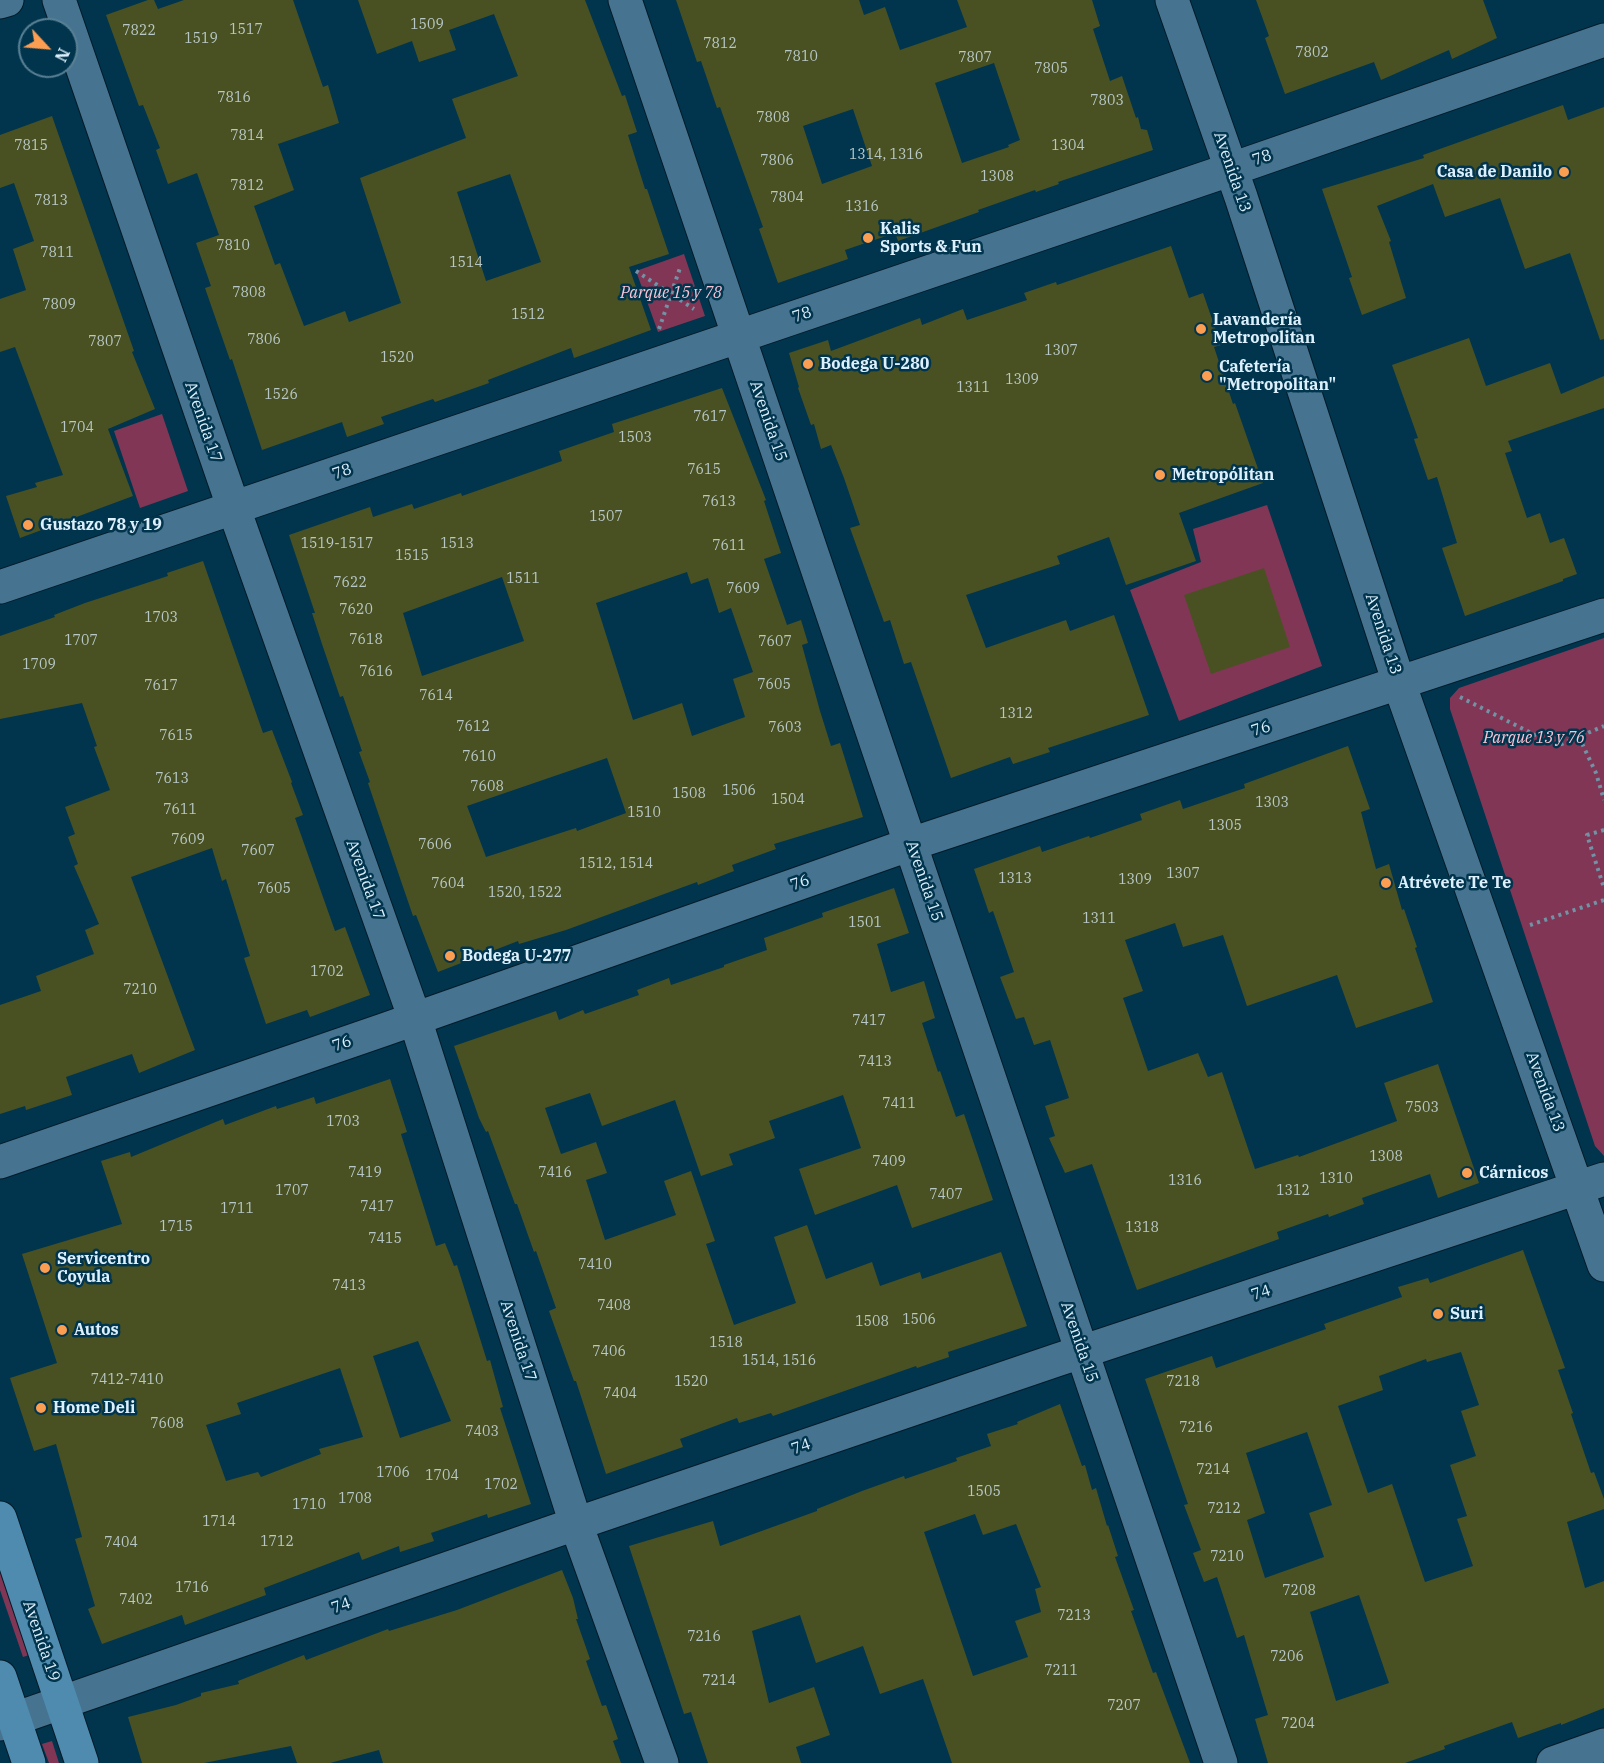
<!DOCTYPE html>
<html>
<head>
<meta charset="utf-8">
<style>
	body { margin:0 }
	#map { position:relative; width:1604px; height:1763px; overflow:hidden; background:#01354e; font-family:"IBM Plex Serif",serif }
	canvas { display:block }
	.north { position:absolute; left:18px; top:18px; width:60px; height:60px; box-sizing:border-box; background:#01354e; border:2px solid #598094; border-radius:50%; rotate:116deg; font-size:16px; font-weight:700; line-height:24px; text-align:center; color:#ddf0fd }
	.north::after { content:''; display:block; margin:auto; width:21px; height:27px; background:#fc9e52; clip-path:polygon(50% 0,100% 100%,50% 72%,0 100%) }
</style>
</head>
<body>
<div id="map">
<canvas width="1604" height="1763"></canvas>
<div class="north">N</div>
</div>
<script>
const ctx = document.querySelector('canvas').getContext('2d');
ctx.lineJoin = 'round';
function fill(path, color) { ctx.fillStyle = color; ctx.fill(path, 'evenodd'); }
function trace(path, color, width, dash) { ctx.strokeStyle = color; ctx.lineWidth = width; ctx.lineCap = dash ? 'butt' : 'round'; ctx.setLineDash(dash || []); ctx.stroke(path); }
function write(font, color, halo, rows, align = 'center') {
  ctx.font = font + ' "IBM Plex Serif",serif'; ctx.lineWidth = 5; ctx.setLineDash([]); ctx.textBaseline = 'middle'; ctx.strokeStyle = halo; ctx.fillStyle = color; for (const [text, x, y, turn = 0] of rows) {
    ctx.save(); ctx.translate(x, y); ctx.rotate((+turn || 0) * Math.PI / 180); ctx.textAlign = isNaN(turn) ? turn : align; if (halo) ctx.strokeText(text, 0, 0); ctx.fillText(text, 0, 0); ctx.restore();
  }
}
fill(new Path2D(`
	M 684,254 L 705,316 L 658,332 L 636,271 Z
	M 162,414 L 188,491 L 140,508 L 114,431 Z
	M 1267,505 L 1322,666 L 1179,721 L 1130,590 L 1201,562 L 1193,529 Z
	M 1604,638 L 1604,1156 L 1595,1146 L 1450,709 L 1450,698 L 1459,688 Z
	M 0,1564 L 32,1654 L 23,1657 L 0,1590 Z
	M 52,1741 L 59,1763 L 49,1763 L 42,1744 Z`), '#823655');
fill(new Path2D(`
	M 148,0 L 154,0 L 158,9 L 184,0 L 293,0 L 323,87 L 328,85 L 339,123 L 278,144 L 294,190 L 254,206 L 275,265 L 280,263 L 304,326 L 345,311 L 349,322 L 401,303 L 360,178 L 466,138 L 452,99 L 518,76 L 494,14 L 449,30 L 456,50 L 419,62 L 412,41 L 377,54 L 358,0 L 585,0 L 622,96 L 625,95 L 637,132 L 628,135 L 645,189 L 647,189 L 669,254 L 629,267 L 651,330 L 574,358 L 571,348 L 488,380 L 489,383 L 435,402 L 433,399 L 381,417 L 384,424 L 347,437 L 342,422 L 262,450 L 232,359 L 230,360 L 205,288 L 211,286 L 196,243 L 219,235 L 197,173 L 168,184 L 156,150 L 160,148 L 143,105 L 139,106 L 106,15 ZM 510,174 L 541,262 L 486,281 L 457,192 Z
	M 676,0 L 859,0 L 864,15 L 885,7 L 900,50 L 967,27 L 957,0 L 1092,0 L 1100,26 L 1093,29 L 1110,81 L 1122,76 L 1136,118 L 1138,117 L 1141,129 L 1147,130 L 1153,150 L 1058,182 L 1059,184 L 1036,192 L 1035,190 L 978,210 L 979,212 L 898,241 L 895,233 L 845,250 L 848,259 L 778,283 L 759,229 L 763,227 L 720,107 L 717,108 L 701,61 L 697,62 ZM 994,63 L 1020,140 L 1008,145 L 1009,147 L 962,163 L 935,83 ZM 853,109 L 872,166 L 822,184 L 803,126 Z
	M 1256,0 L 1483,0 L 1497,38 L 1452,59 L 1449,50 L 1381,80 L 1374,62 L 1285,94 L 1265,38 L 1269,36 Z
	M 1563,105 L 1568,120 L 1604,107 L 1604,339 L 1600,340 L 1570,253 L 1525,269 L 1500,198 L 1445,217 L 1433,184 L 1377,206 L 1391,241 L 1389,242 L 1406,298 L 1362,315 L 1349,278 L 1352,277 L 1322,189 L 1424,158 L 1423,155 Z
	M 52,116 L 134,351 L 132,352 L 155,409 L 108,429 L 133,496 L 20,538 L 6,496 L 37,487 L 35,483 L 63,475 L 15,347 L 0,352 L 0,299 L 26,290 L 13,249 L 34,241 L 14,183 L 0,188 L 0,135 Z
	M 1171,246 L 1189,298 L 1203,293 L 1221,345 L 1214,347 L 1233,404 L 1235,403 L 1263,483 L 1179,513 L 1196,561 L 1126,585 L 1109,537 L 1057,556 L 1060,564 L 966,595 L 986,648 L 1066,620 L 1070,631 L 1114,615 L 1149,715 L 1048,748 L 1050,752 L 1013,764 L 1010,757 L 951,778 L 911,662 L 904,664 L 890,620 L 884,622 L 850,528 L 860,525 L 844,478 L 831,445 L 821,449 L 814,424 L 811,425 L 798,388 L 799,387 L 789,353 L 828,340 L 831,351 L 920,318 L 922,325 L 963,309 L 967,320 L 1027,300 L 1024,293 L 1056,282 L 1057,285 Z
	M 1469,338 L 1486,386 L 1550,363 L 1561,394 L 1604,376 L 1604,408 L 1508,441 L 1512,451 L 1505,453 L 1527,518 L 1540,513 L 1550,543 L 1564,538 L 1577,574 L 1563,579 L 1563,581 L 1465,616 L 1442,548 L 1457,543 L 1437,477 L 1428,480 L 1414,439 L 1418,438 L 1392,365 Z
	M 722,388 L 766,500 L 764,501 L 781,553 L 764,559 L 787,625 L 801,620 L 808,643 L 802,645 L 820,711 L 831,746 L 840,743 L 863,817 L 774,844 L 776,849 L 732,865 L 734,871 L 698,885 L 697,882 L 566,930 L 519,944 L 518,941 L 438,972 L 416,915 L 413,916 L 401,881 L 368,783 L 370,782 L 359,752 L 362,751 L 343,696 L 340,697 L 322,644 L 312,613 L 315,613 L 289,535 L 370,507 L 373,517 L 412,504 L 414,509 L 461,493 L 462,496 L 562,461 L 559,451 L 614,432 L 612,424 ZM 687,572 L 691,584 L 708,578 L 719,613 L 731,608 L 753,672 L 733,679 L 745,717 L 692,736 L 682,703 L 633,720 L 596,603 ZM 502,577 L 524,641 L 422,676 L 403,613 ZM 607,758 L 626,813 L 577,831 L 576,828 L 486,857 L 467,806 Z
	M 203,561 L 263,733 L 272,730 L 292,782 L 291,783 L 303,815 L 295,818 L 335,931 L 345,927 L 370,995 L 310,1017 L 307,1010 L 266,1024 L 244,958 L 250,956 L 226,879 L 222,881 L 212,848 L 131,877 L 195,1050 L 139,1073 L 132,1054 L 66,1077 L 72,1095 L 26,1110 L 25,1106 L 0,1114 L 0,1005 L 41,991 L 36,976 L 94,954 L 85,930 L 99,924 L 74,866 L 78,864 L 68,837 L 75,834 L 65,807 L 110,790 L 94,747 L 97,746 L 82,703 L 0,719 L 0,636 L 55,617 L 54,615 L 85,603 L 168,576 L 167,573 Z
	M 1264,568 L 1290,647 L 1211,674 L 1184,595 Z
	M 1348,746 L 1370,809 L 1361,812 L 1376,869 L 1389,864 L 1402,910 L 1404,909 L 1417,947 L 1415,948 L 1433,1002 L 1356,1028 L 1337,975 L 1247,1006 L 1223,935 L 1183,947 L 1175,923 L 1125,940 L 1143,991 L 1123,998 L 1148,1071 L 1198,1053 L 1208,1077 L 1222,1072 L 1255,1169 L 1298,1155 L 1299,1157 L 1397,1121 L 1384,1083 L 1438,1064 L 1479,1183 L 1438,1198 L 1430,1174 L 1362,1198 L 1364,1204 L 1329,1217 L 1328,1214 L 1277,1232 L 1279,1239 L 1137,1290 L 1092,1164 L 1065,1173 L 1049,1138 L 1055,1136 L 1045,1106 L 1069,1098 L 1050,1040 L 1034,1045 L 1024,1017 L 1016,1019 L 1000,977 L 1014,972 L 993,911 L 989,913 L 974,869 L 1040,846 L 1042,852 L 1089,836 L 1090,838 L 1142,820 L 1140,814 L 1180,800 L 1183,809 L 1245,788 L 1244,784 Z
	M 894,888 L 909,933 L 877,944 L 891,992 L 924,981 L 935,1018 L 922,1023 L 938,1072 L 940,1071 L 956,1117 L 964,1114 L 993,1200 L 912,1228 L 897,1185 L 815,1215 L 799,1169 L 861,1148 L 843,1095 L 769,1121 L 775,1138 L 729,1154 L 733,1165 L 701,1176 L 675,1100 L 602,1126 L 590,1093 L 545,1108 L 561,1154 L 596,1142 L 607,1173 L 586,1180 L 605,1240 L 676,1215 L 664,1181 L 691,1171 L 715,1241 L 706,1244 L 734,1325 L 796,1303 L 774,1237 L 807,1225 L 826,1279 L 872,1262 L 880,1286 L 920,1272 L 922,1279 L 1001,1252 L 1027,1326 L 948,1352 L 949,1357 L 917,1368 L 916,1366 L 773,1416 L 771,1413 L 739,1423 L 737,1418 L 680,1439 L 683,1447 L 606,1474 L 576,1381 L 574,1381 L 549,1311 L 556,1308 L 536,1251 L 534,1252 L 517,1204 L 515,1204 L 488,1131 L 486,1132 L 479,1118 L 454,1046 L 556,1011 L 559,1020 L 583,1010 L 585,1014 L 639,995 L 637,990 L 669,978 L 671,985 L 724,967 L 724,965 L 767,950 L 764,938 L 823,917 L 822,913 Z
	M 390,1079 L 407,1132 L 401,1134 L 436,1246 L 445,1243 L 454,1266 L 457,1265 L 487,1361 L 490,1360 L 503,1407 L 500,1408 L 531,1504 L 488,1518 L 487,1514 L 431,1533 L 434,1541 L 400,1552 L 399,1546 L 362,1560 L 359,1552 L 264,1588 L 266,1595 L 185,1625 L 182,1615 L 102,1644 L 88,1609 L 95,1606 L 75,1539 L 82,1537 L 56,1444 L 34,1451 L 10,1378 L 57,1363 L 22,1254 L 122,1224 L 101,1161 L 130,1152 L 131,1157 L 223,1119 L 225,1125 L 276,1106 L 277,1109 L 314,1097 L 316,1104 ZM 418,1341 L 451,1421 L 400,1438 L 373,1356 ZM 340,1368 L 363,1437 L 319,1449 L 321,1454 L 261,1477 L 258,1472 L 226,1481 L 206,1425 L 241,1414 L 237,1403 Z
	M 1523,1250 L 1565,1368 L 1558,1370 L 1573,1413 L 1571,1414 L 1591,1473 L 1594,1472 L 1604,1499 L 1604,1509 L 1567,1522 L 1585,1588 L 1604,1581 L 1604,1708 L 1561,1725 L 1561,1723 L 1518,1738 L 1512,1722 L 1444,1746 L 1445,1749 L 1405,1763 L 1268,1763 L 1255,1719 L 1268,1715 L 1244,1635 L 1237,1638 L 1217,1577 L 1204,1582 L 1193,1553 L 1201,1550 L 1184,1505 L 1188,1504 L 1145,1379 L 1212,1356 L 1216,1368 L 1326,1329 L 1324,1324 L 1402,1297 L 1398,1287 L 1428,1278 L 1430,1283 ZM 1461,1352 L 1479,1405 L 1461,1411 L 1476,1456 L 1450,1465 L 1467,1516 L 1457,1519 L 1473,1566 L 1425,1582 L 1392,1484 L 1368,1493 L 1338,1406 L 1383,1390 L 1379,1376 L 1426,1359 L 1427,1362 ZM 1307,1432 L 1332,1505 L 1309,1513 L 1324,1557 L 1265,1578 L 1247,1520 L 1265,1513 L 1246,1453 ZM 1359,1595 L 1389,1683 L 1336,1701 L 1310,1612 Z
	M 1060,1404 L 1082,1466 L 1085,1465 L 1092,1490 L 1096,1488 L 1107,1526 L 1108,1525 L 1118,1556 L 1115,1557 L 1134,1610 L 1131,1611 L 1153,1673 L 1156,1672 L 1190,1763 L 952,1763 L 923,1679 L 880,1694 L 863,1646 L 816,1663 L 800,1615 L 752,1631 L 769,1703 L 814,1687 L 830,1735 L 796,1747 L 801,1763 L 708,1763 L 691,1712 L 684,1714 L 629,1546 L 713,1521 L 720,1546 L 817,1511 L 817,1509 L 862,1491 L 904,1476 L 905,1479 L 957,1461 L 956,1458 L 991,1446 L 987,1434 L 1018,1424 L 1017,1422 ZM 975,1514 L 983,1535 L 1016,1524 L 1041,1587 L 1035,1589 L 1041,1612 L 1015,1621 L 1028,1657 L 973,1676 L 924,1532 Z
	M 562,1570 L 573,1598 L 578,1619 L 576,1619 L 590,1659 L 586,1661 L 602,1706 L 606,1705 L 618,1739 L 613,1741 L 621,1763 L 383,1763 L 379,1750 L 330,1763 L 297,1763 L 291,1746 L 204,1763 L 142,1763 L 128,1717 L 176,1705 L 201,1696 L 201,1693 L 239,1684 L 238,1681 L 304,1655 L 306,1660 L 388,1629 L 389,1631 L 457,1610 Z`), '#495123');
const minor = new Path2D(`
	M 59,0 L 234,509 L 415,1019 L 576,1524 L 662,1763
	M 625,0 L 1221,1763
	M 1172,0 L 1241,197 L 1399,683 L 1604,1265
	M 0,2 L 7,0
	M 0,587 L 1232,169 L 1604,40
	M 0,1162 L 386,1029 L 911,844 L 1604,615
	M 0,1724 L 555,1531 L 1057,1360 L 1604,1179
	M 1553,1763 L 1604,1745`);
const major = new Path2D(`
	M 0,1518 L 82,1763
	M 0,1677 L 29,1763`);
trace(minor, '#031b29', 35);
trace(major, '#031b29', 35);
trace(new Path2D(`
	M 636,271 L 694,309
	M 659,329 L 680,268
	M 1460,697 L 1557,746 L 1604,726
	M 1579,737 L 1596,773 L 1604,800
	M 1604,830 L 1587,835 L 1604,888
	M 1530,925 L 1604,900`), '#7093a6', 4, [3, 4.5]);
trace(minor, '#467490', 33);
trace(major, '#4f8baf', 33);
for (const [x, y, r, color] of [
	[1564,172,6,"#fc9e52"],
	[868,238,6,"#fc9e52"],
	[1201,329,6,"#fc9e52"],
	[808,364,6,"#fc9e52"],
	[1207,376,6,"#fc9e52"],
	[1160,475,6,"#fc9e52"],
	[28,525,6,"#fc9e52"],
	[1386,883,6,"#fc9e52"],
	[450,956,6,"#fc9e52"],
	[1467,1173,6,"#fc9e52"],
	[45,1268,6,"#fc9e52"],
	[1438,1314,6,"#fc9e52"],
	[62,1330,6,"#fc9e52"],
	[41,1408,6,"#fc9e52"]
]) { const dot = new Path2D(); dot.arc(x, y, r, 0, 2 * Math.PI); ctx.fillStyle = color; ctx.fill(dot); trace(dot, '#01354e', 2); }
write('14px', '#b8c8c6', null, [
	["1509",427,25],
	["1517",246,30],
	["7822",139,31],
	["1519",201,39],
	["7812",720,44],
	["7802",1312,53],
	["7810",801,57],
	["7807",975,58],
	["7805",1051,69],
	["7816",234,98],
	["7803",1107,101],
	["7808",773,118],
	["7814",247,136],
	["7815",31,146],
	["1304",1068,146],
	["1314, 1316",886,155],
	["7806",777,161],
	["1308",997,177],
	["7812",247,186],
	["7804",787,198],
	["7813",51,201],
	["1316",862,207],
	["7810",233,246],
	["7811",57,253],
	["1514",466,263],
	["7808",249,293],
	["7809",59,305],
	["1512",528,315],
	["7806",264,340],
	["7807",105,342],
	["1307",1061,351],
	["1520",397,358],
	["1309",1022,380],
	["1311",973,388],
	["1526",281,395],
	["7617",710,417],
	["1704",77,428],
	["1503",635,438],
	["7615",704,470],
	["7613",719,502],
	["1507",606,517],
	["1519-1517",337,544],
	["1513",457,544],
	["7611",729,546],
	["1515",412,556],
	["1511",523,579],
	["7622",350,583],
	["7609",743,589],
	["7620",356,610],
	["1703",161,618],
	["7618",366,640],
	["1707",81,641],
	["7607",775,642],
	["1709",39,665],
	["7616",376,672],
	["7605",774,685],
	["7617",161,686],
	["7614",436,696],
	["1312",1016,714],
	["7612",473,727],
	["7603",785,728],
	["7615",176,736],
	["7610",479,757],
	["7613",172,779],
	["7608",487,787],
	["1506",739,791],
	["1508",689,794],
	["1504",788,800],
	["1303",1272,803],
	["7611",180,810],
	["1510",644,813],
	["1305",1225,826],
	["7609",188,840],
	["7606",435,845],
	["7607",258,851],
	["1512, 1514",616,864],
	["1307",1183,874],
	["1313",1015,879],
	["1309",1135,880],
	["7604",448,884],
	["7605",274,889],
	["1520, 1522",525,893],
	["1311",1099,919],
	["1501",865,923],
	["1702",327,972],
	["7210",140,990],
	["7417",869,1021],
	["7413",875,1062],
	["7411",899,1104],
	["7503",1422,1108],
	["1703",343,1122],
	["1308",1386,1157],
	["7409",889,1162],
	["7419",365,1173],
	["7416",555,1173],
	["1310",1336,1179],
	["1316",1185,1181],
	["1707",292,1191],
	["1312",1293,1191],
	["7407",946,1195],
	["7417",377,1207],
	["1711",237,1209],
	["1715",176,1227],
	["1318",1142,1228],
	["7415",385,1239],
	["7410",595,1265],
	["7413",349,1286],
	["7408",614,1306],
	["1506",919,1320],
	["1508",872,1322],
	["1518",726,1343],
	["7406",609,1352],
	["1514, 1516",779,1361],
	["7412-7410",127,1380],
	["1520",691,1382],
	["7218",1183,1382],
	["7404",620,1394],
	["7608",167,1424],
	["7216",1196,1428],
	["7403",482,1432],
	["7214",1213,1470],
	["1706",393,1473],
	["1704",442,1476],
	["1702",501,1485],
	["1505",984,1492],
	["1708",355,1499],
	["1710",309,1505],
	["7212",1224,1509],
	["1714",219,1522],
	["1712",277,1542],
	["7404",121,1543],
	["7210",1227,1557],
	["1716",192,1588],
	["7208",1299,1591],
	["7402",136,1600],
	["7213",1074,1616],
	["7216",704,1637],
	["7206",1287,1657],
	["7211",1061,1671],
	["7214",719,1681],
	["7207",1124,1706],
	["7204",1298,1724]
]);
write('16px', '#ddf0fd', '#01354e', [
	["78",1262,158,-19],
	["Avenida 13",1232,172,71],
	["78",802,315,-19],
	["Avenida 15",768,421,71],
	["Avenida 17",203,422,71],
	["78",342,472,-19],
	["Avenida 13",1383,634,72],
	["76",1261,729,-18],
	["Avenida 17",365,880,70],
	["Avenida 15",924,881,71],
	["76",800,883,-19],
	["76",342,1044,-19],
	["Avenida 13",1545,1092,70],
	["74",1261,1293,-18],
	["Avenida 17",518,1341,72],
	["Avenida 15",1079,1342,71],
	["74",801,1447,-19],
	["74",341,1606,-19],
	["Avenida 19",41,1641,71]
]);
write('bold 16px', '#ddf0fd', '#01354e', [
	["Casa de Danilo",1552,172,"right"],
	["Kalis",880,229],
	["Sports & Fun",880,247],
	["Lavandería",1213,320],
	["Metropolitan",1213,338],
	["Bodega U-280",820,364],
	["Cafetería",1219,367],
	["\"Metropolitan\"",1219,385],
	["Metropólitan",1172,475],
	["Gustazo 78 y 19",40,525],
	["Atrévete Te Te",1398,883],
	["Bodega U-277",462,956],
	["Cárnicos",1479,1173],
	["Servicentro",57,1259],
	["Coyula",57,1277],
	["Suri",1450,1314],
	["Autos",74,1330],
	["Home Deli",53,1408]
], 'left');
write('italic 16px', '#f9c5d6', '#01354e', [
	["Parque 15 y 78",671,293],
	["Parque 13 y 76",1534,738]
]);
</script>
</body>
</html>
